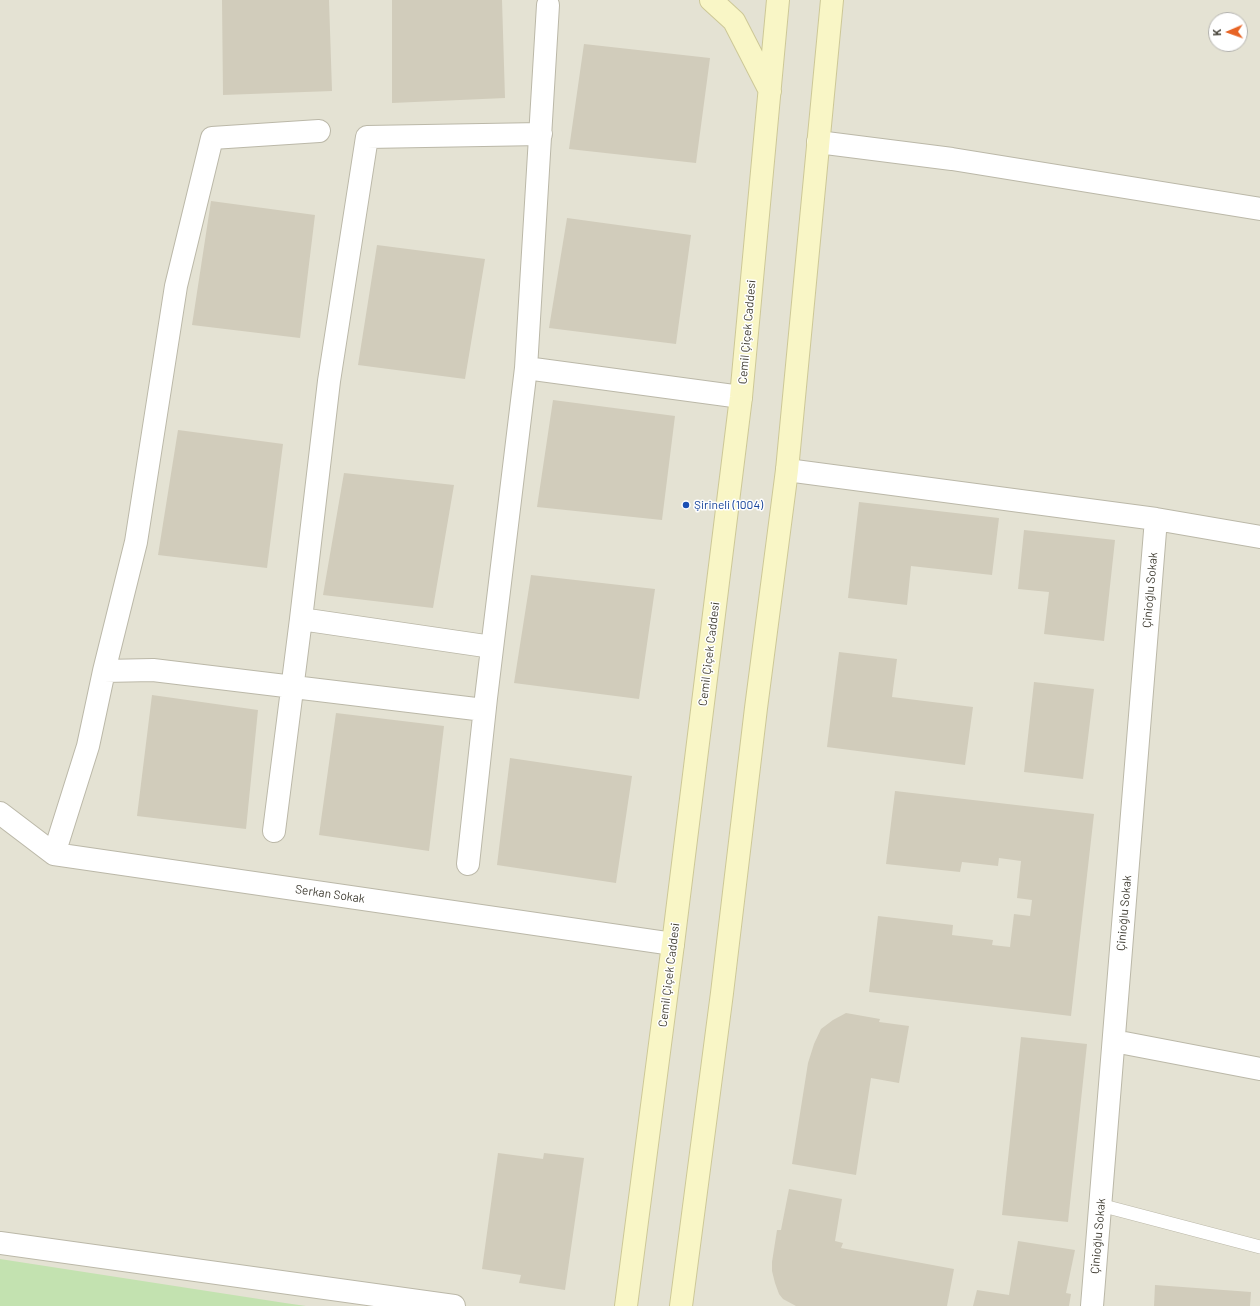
<!DOCTYPE html>
<html>
<head>
<meta charset="utf-8">
<style>
	body { margin:0 }
	#map { position:relative; width:1260px; height:1306px; overflow:hidden; background:#f1efe5; font-family:Barlow,sans-serif }
	canvas { display:block }
	.north { position:absolute; left:1208px; top:12px; width:40px; height:40px; box-sizing:border-box; background:#fff; border:1px solid #b3b2ae; border-radius:50%; rotate:268deg; font-size:11px; font-weight:700; line-height:16px; text-align:center; color:#423f35 }
	.north::after { content:''; display:block; margin:auto; width:14px; height:18px; background:#e76425; clip-path:polygon(50% 0,100% 100%,50% 72%,0 100%) }
</style>
</head>
<body>
<div id="map">
<canvas width="1260" height="1306"></canvas>
<div class="north">K</div>
</div>
<script>
const ctx = document.querySelector('canvas').getContext('2d');
ctx.lineJoin = 'round';
function fill(path, color) { ctx.fillStyle = color; ctx.fill(path, 'evenodd'); }
function trace(path, color, width, dash) { ctx.strokeStyle = color; ctx.lineWidth = width; ctx.lineCap = dash ? 'butt' : 'round'; ctx.setLineDash(dash || []); ctx.stroke(path); }
function write(font, color, halo, rows, align = 'center') {
  ctx.font = font + ' Barlow,sans-serif'; ctx.lineWidth = 3; ctx.setLineDash([]); ctx.textBaseline = 'middle'; ctx.strokeStyle = halo; ctx.fillStyle = color; for (const [text, x, y, turn = 0] of rows) {
    ctx.save(); ctx.translate(x, y); ctx.rotate((+turn || 0) * Math.PI / 180); ctx.textAlign = isNaN(turn) ? turn : align; if (halo) ctx.strokeText(text, 0, 0); ctx.fillText(text, 0, 0); ctx.restore();
  }
}
fill(new Path2D(`
	M 0,0 L 1260,0 L 1260,1306 L 0,1306 ZM 1216,20 L 1240,20 L 1240,44 L 1216,44 Z`), '#e4e2d3');
fill(new Path2D(`
	M 0,1259 L 285,1303 L 306,1306 L 0,1306 Z`), '#c3e2b0');
fill(new Path2D(`
	M 222,0 L 329,0 L 332,91 L 223,95 Z
	M 392,0 L 502,0 L 505,98 L 392,103 Z
	M 584,44 L 710,58 L 696,163 L 569,149 Z
	M 211,201 L 315,215 L 300,338 L 192,325 Z
	M 567,218 L 691,235 L 676,344 L 549,328 Z
	M 377,245 L 485,259 L 465,379 L 358,365 Z
	M 553,400 L 675,416 L 662,520 L 537,507 Z
	M 178,430 L 283,444 L 267,568 L 158,555 Z
	M 344,473 L 454,485 L 433,608 L 323,595 Z
	M 859,502 L 999,518 L 992,575 L 911,566 L 907,605 L 848,598 Z
	M 1024,530 L 1115,540 L 1104,641 L 1044,634 L 1049,592 L 1018,589 Z
	M 531,575 L 655,589 L 639,699 L 514,683 Z
	M 839,652 L 897,659 L 892,697 L 973,707 L 965,765 L 827,747 Z
	M 1034,682 L 1094,689 L 1083,779 L 1024,772 Z
	M 152,695 L 258,710 L 246,829 L 137,816 Z
	M 336,713 L 444,726 L 429,851 L 319,835 Z
	M 510,758 L 632,776 L 616,883 L 497,865 Z
	M 895,791 L 1094,814 L 1071,1016 L 869,992 L 878,916 L 953,925 L 952,935 L 993,940 L 992,945 L 1010,947 L 1014,914 L 1030,916 L 1032,900 L 1017,898 L 1021,861 L 999,858 L 998,866 L 962,862 L 960,872 L 886,864 Z
	M 846,1013 L 880,1019 L 879,1022 L 909,1026 L 899,1083 L 871,1078 L 856,1175 L 792,1164 L 808,1063 L 814,1044 L 821,1029 L 833,1020 Z
	M 1021,1037 L 1087,1044 L 1068,1222 L 1002,1215 Z
	M 498,1153 L 543,1159 L 544,1153 L 584,1158 L 565,1290 L 519,1283 L 521,1275 L 482,1269 Z
	M 789,1189 L 842,1199 L 835,1241 L 843,1243 L 841,1248 L 954,1269 L 947,1306 L 796,1306 L 783,1299 L 779,1294 L 775,1283 L 772,1271 L 772,1262 L 777,1230 L 781,1230 Z
	M 1018,1241 L 1075,1250 L 1066,1293 L 1071,1294 L 1069,1306 L 973,1306 L 977,1290 L 1009,1295 Z
	M 1155,1285 L 1251,1292 L 1250,1306 L 1154,1306 Z`), '#d1ccbb');
const lane = new Path2D(`
	M 1100,1205 L 1260,1247`);
const street = new Path2D(`
	M 548,5 L 526,368 L 741,397
	M 818,142 L 952,159 L 1260,209
	M 787,470 L 1156,519 L 1260,537
	M 301,619 L 492,647
	M 104,671 L 136,542 L 176,286 L 212,138 L 319,131
	M 0,813 L 54,854 L 673,944
	M 274,831 L 301,619 L 329,381 L 367,137 L 541,134
	M 54,854 L 88,746 L 104,671 L 153,670 L 484,710
	M 468,864 L 486,698 L 526,368
	M 1114,1041 L 1260,1069
	M 0,1243 L 454,1306
	M 1092,1306 L 1156,519`);
const secondary = new Path2D(`
	M 711,0 L 734,21 L 770,91
	M 626,1306 L 673,944 L 741,397 L 778,0
	M 681,1306 L 722,993 L 756,708 L 787,470 L 832,0`);
trace(lane, '#bbb8a8', 14);
trace(street, '#bbb8a8', 24);
trace(secondary, '#cdc897', 24);
trace(lane, '#fff', 13);
trace(street, '#fff', 22);
trace(secondary, '#f9f6c6', 22);
for (const [x, y, r, color] of [
	[686,505,4,"#1a4fb4"]
]) { const dot = new Path2D(); dot.arc(x, y, r, 0, 2 * Math.PI); ctx.fillStyle = color; ctx.fill(dot); trace(dot, '#fff', 1.5); }
write('12px', '#423f35', '#fff', [
	["Cemil Çiçek Caddesi",747,332,-85],
	["Çinioğlu Sokak",1150,590,-85],
	["Cemil Çiçek Caddesi",709,654,-83],
	["Serkan Sokak",330,894,8],
	["Çinioğlu Sokak",1124,913,-85],
	["Cemil Çiçek Caddesi",669,975,-83],
	["Çinioğlu Sokak",1098,1236,-85]
]);
write('12px', '#164399', '#fff', [
	["Şirineli (1004)",694,505]
], 'left');
</script>
</body>
</html>
